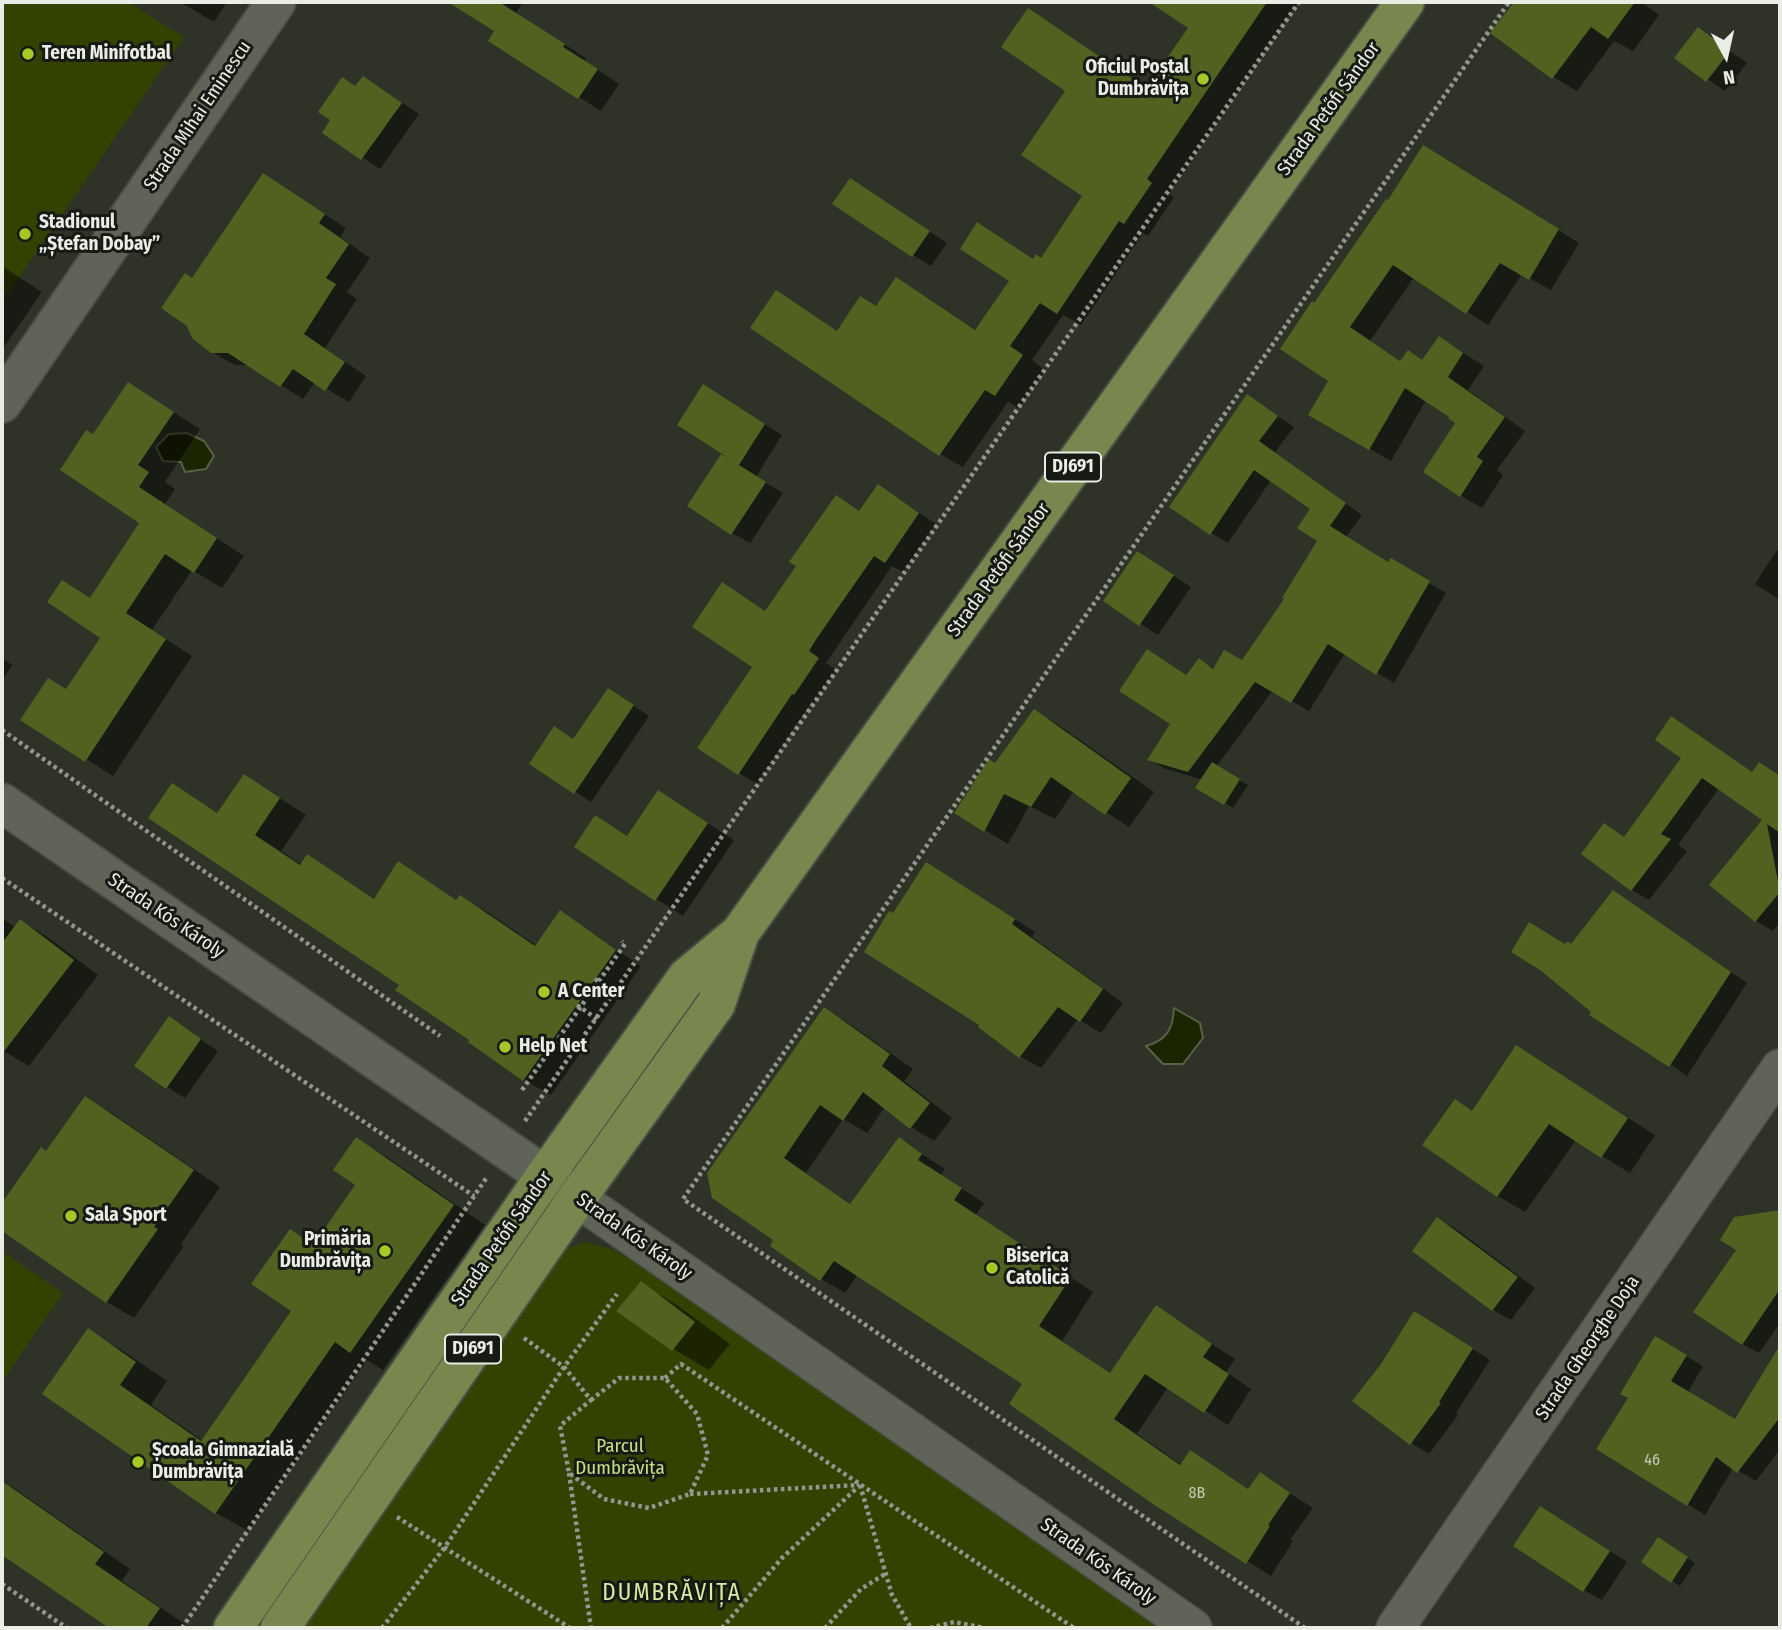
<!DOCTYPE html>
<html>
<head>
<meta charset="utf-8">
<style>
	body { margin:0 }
	#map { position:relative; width:1782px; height:1630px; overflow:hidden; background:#2e3227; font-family:"Fira Sans Condensed",sans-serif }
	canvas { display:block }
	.frame { position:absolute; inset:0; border:4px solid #eaede6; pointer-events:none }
	.north { position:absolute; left:1691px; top:21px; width:70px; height:70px; -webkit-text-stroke:5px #171914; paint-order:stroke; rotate:172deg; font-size:19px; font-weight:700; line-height:28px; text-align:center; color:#eaede6 }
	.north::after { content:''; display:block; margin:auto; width:24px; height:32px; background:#eaede6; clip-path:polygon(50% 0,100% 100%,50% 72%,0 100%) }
</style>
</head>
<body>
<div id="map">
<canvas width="1782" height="1630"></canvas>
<div class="frame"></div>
<div class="north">N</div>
</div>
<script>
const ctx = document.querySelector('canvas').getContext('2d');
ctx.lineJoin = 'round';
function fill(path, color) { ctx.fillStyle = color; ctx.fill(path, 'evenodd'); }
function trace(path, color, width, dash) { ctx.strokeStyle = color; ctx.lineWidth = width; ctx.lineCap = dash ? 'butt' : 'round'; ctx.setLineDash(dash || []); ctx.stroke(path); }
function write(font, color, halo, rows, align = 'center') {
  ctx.font = font + ' "Fira Sans Condensed",sans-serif'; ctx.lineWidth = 6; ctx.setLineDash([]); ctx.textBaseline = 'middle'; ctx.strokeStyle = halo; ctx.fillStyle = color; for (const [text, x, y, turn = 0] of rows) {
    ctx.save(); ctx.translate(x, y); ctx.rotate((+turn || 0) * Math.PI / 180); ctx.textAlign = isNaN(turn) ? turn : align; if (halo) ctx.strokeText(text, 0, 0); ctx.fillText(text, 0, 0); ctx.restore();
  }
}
fill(new Path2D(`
	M 2,2 L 128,2 L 184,37 L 2,302 Z
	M 586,1242 L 617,1251 L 1189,1628 L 292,1628 L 557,1252 Z
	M 2,1251 L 63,1293 L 2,1382 Z`), '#344200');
const water = new Path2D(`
	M 187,433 L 204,441 L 214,456 L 206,469 L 185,472 L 181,462 L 163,461 L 156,447 L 169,434 Z
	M 1174,1008 L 1200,1023 L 1203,1038 L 1183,1064 L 1163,1064 L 1146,1046 C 1167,1040 1173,1029 1174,1008 Z`);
fill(water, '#1c2502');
trace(water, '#5a6146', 2);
fill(new Path2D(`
	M 180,2 L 227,2 L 214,22 Z
	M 451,2 L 523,2 L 516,13 L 586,58 L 584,61 L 619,84 L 601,111 L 490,41 L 497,31 Z
	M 1198,2 L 1298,2 L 1169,194 L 1174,197 L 1148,236 L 1143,233 L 1081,325 L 1063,315 L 1032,360 L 1045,370 L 1018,408 L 1008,402 L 963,467 L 940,454 L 777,292 L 838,332 L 877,308 L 919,293 L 977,331 L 1012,280 L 978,224 L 1034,260 L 1042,260 L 1085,196 L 1067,91 L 1029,10 L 1148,89 L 1190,27 L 1184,23 Z
	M 1516,2 L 1641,2 L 1659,15 L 1633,51 L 1614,41 L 1577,91 L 1553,77 L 1493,33 Z
	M 1699,30 L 1747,63 L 1725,91 L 1677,58 Z
	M 357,88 L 381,89 L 419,114 L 380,169 L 324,132 Z
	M 1445,159 L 1579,243 L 1551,290 L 1522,274 L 1488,325 L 1414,277 L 1370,341 L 1402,362 L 1424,362 L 1439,338 L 1484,366 L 1468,390 L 1525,431 L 1497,470 L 1503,475 L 1482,508 L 1460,495 L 1457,423 L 1426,400 L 1391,461 L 1311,415 L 1330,381 L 1314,305 L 1389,202 Z
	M 264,175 L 346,228 L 340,237 L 370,258 L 347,292 L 357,299 L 325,348 L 366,376 L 349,402 L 315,382 L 303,399 L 249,365 L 235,365 L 212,352 L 193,280 Z
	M 868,190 L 947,243 L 931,266 L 913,255 Z
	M 2,266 L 42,292 L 2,350 Z
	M 129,384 L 200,429 L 165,482 L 175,489 L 165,504 L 244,556 L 222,588 L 192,570 L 152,630 L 192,656 L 113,776 L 23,719 L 67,691 L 102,638 L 91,599 L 142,522 L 94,437 Z
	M 1247,396 L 1294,427 L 1275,452 L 1362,515 L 1346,537 L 1389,564 L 1391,561 L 1446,593 L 1394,683 L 1345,653 L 1309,711 L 1273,690 L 1216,767 L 1248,785 L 1233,808 L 1198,787 L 1203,780 L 1166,769 L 1149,759 L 1173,724 L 1187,676 L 1200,660 L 1215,669 L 1243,663 L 1286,598 L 1319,541 L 1312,509 L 1271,480 L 1228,543 L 1211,533 Z
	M 722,397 L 782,435 L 756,477 L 783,493 L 750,543 L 732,533 L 730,461 Z
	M 836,497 L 861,512 L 896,497 L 936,524 L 903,572 L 892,566 L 826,663 L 836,670 L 813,704 L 811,703 L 757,784 L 739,773 L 754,666 L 740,595 L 767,612 L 798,566 Z
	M 1777,550 L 1780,552 L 1780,600 L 1755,584 Z
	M 1155,564 L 1191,587 L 1158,635 L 1105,601 Z
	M 2,658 L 12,665 L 2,681 Z
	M 624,699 L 649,716 L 591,802 L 531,763 L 574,741 Z
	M 1034,711 L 1057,724 L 1154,792 L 1129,827 L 1074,791 L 1055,819 L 1029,806 L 1008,844 L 985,830 L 996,765 Z
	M 1684,758 L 1753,773 L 1760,764 L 1780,776 L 1780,923 L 1773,931 L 1756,921 L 1765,820 L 1719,788 L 1678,845 L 1687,851 L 1649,900 L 1632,890 L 1605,825 L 1626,838 Z
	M 245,776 L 306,815 L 281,851 L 302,865 L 308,856 L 375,899 L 399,864 L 458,901 L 461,897 L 487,912 L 537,946 L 560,913 L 641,966 L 551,1095 L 524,1080 L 470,1042 L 471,1040 L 401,985 L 172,785 L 219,814 Z
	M 659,792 L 734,840 L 683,916 L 576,847 L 596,817 L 629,837 Z
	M 947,876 L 1035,932 L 1032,937 L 1123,1003 L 1101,1033 L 1078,1019 L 1041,1068 L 1020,1056 L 893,915 Z
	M 1614,892 L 1747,983 L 1687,1076 L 1594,1011 L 1566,946 L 1572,946 Z
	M 2,918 L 16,928 L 21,921 L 46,936 L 98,975 L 29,1066 L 2,1050 Z
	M 824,1009 L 848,1023 L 913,1069 L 904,1081 L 952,1118 L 934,1141 L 911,1127 L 885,1107 L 867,1133 L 843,1119 L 806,1173 L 852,1205 L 900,1140 L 945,1169 L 941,1175 L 984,1203 L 976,1215 L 1093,1292 L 1062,1341 L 1111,1374 L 1156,1308 L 1235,1359 L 1226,1372 L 1251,1389 L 1228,1425 L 1168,1387 L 1137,1434 L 1182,1465 L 1191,1452 L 1250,1490 L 1261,1475 L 1313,1508 L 1290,1540 L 1293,1541 L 1271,1576 L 1154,1502 L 1025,1383 L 858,1274 L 845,1293 L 821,1279 L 772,1245 L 776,1240 L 713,1197 Z
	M 169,1019 L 218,1051 L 185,1098 L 167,1087 Z
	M 1517,1047 L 1655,1135 L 1630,1173 L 1576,1140 L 1525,1212 L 1498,1196 L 1455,1101 L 1474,1112 Z
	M 86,1098 L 113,1114 L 220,1187 L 181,1244 L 184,1246 L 134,1318 L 107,1302 L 2,1229 L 2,1206 L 41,1150 L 47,1153 Z
	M 357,1139 L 388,1158 L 485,1225 L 383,1370 L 367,1360 L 248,1531 L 216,1513 L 45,1394 L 89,1331 L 120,1349 L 167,1381 L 151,1405 L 203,1441 L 293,1311 L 290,1231 L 315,1245 L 358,1185 Z
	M 1780,1212 L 1780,1323 L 1759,1353 L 1742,1344 L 1735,1219 Z
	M 1438,1219 L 1456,1229 L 1535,1288 L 1511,1320 L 1493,1310 L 1414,1250 Z
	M 641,1284 L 677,1305 L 730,1344 L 709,1370 L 673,1349 Z
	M 1433,1324 L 1490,1360 L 1456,1413 L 1458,1415 L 1429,1454 L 1411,1443 L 1382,1365 Z
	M 1655,1338 L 1703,1366 L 1688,1392 L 1736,1421 L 1765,1374 L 1780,1383 L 1780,1449 L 1756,1481 L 1733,1468 L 1705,1515 L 1598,1449 L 1630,1398 Z
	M 2,1480 L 130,1569 L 122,1581 L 186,1625 L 184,1628 L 112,1628 L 2,1553 Z
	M 1558,1518 L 1627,1562 L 1602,1600 L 1584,1590 Z
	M 1667,1544 L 1695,1563 L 1680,1586 L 1672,1581 Z`), '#0007');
fill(new Path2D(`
	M 448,2 L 499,2 L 565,44 L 563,47 L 598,69 L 578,99 L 488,41 L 494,31 Z
	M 1149,2 L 1267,2 L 1147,179 L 1152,183 L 1124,224 L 1119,221 L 1057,314 L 1040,303 L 1010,346 L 1023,355 L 995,396 L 985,390 L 939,456 L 750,328 L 776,290 L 837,331 L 860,296 L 876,306 L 896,277 L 975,330 L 1009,281 L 960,249 L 977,222 L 1033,259 L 1036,254 L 1041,258 L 1082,196 L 1021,155 L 1065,91 L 1001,47 L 1028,8 L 1146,88 L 1188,28 Z
	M 1514,2 L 1635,2 L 1608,39 L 1591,27 L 1552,79 L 1490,33 Z
	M 1698,27 L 1730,51 L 1706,82 L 1674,58 Z
	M 363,76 L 402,103 L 361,160 L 322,133 L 330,120 L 318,112 L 342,77 L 355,86 Z
	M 1423,145 L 1559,229 L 1529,280 L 1500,263 L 1466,314 L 1393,265 L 1350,327 L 1400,361 L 1408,350 L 1422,360 L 1439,336 L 1463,353 L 1448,377 L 1505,417 L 1477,457 L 1483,461 L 1460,497 L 1423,472 L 1455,423 L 1448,418 L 1449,417 L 1405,388 L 1369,450 L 1308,415 L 1328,381 L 1280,349 L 1312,301 L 1314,303 L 1386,199 L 1388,200 Z
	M 263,173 L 325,214 L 319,223 L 349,244 L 326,278 L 336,284 L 304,334 L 345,362 L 325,391 L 293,369 L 280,387 L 228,353 L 211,353 L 192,338 L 187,326 L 161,308 L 185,273 L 192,278 Z
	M 850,178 L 930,231 L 912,257 L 832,204 Z
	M 128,382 L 174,412 L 138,465 L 149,472 L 139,487 L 217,538 L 194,573 L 165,554 L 126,613 L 166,639 L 85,762 L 20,720 L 48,678 L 66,689 L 100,638 L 47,602 L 62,580 L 90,598 L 139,523 L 60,470 L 86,430 L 93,434 Z
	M 703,384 L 765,424 L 739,465 L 766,482 L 731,535 L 687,506 L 721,454 L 730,459 L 677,425 Z
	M 1247,394 L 1278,416 L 1259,441 L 1346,503 L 1330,526 L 1388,562 L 1391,558 L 1430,581 L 1376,675 L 1328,644 L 1291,703 L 1255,682 L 1188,772 L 1147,760 L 1170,724 L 1119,691 L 1147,649 L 1186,675 L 1199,658 L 1213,669 L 1224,650 L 1242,660 L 1284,599 L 1282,598 L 1317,541 L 1297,528 L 1310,509 L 1254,470 L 1210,535 L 1169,507 Z
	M 878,484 L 919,513 L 885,563 L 874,556 L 817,638 L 809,651 L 819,658 L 794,695 L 792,694 L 738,775 L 697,748 L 752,667 L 692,627 L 722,582 L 765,611 L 796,566 L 789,562 L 836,495 L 859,511 Z
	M 1137,551 L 1174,575 L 1139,626 L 1103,601 Z
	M 608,688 L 634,705 L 574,794 L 529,764 L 554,726 L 573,739 Z
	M 1034,709 L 1131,778 L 1105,815 L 1051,777 L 1031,807 L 1004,794 L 984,832 L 954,813 L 989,759 L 995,763 Z
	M 1671,716 L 1752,772 L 1759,762 L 1780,776 L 1780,833 L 1767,824 L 1780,892 L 1755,922 L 1709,885 L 1762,820 L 1702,778 L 1661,834 L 1671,839 L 1631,891 L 1581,854 L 1604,823 L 1624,837 L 1681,758 L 1655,740 Z
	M 1212,762 L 1240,779 L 1224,805 L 1195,788 Z
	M 244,774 L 280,798 L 255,835 L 300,865 L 307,854 L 374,899 L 398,861 L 456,900 L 460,895 L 535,946 L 560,910 L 616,950 L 523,1081 L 468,1042 L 469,1040 L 395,990 L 399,985 L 148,818 L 172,783 L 217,813 Z
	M 658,790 L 708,823 L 655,901 L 574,847 L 595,815 L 627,836 Z
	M 926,862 L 1015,919 L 1012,924 L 1103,989 L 1080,1022 L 1058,1007 L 1019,1058 L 978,1027 L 979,1025 L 864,952 L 889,911 L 893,913 Z
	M 1613,890 L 1731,972 L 1669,1067 L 1589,1015 L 1591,1012 L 1540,970 L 1511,952 L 1529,922 L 1565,944 L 1568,941 L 1571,944 Z
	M 20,919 L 74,960 L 2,1054 L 2,943 Z
	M 824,1007 L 890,1054 L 882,1066 L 930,1103 L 910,1129 L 863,1092 L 843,1121 L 820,1105 L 784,1158 L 850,1204 L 899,1137 L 922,1154 L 918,1160 L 962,1188 L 954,1200 L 1071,1277 L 1039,1326 L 1110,1373 L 1156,1305 L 1212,1344 L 1203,1357 L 1229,1374 L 1204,1413 L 1145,1374 L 1114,1419 L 1180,1465 L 1190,1450 L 1248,1489 L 1260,1472 L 1290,1493 L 1268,1525 L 1270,1526 L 1246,1564 L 1153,1504 L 1009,1404 L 1022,1384 L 834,1261 L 820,1281 L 770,1246 L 773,1240 L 712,1198 L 707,1173 Z
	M 169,1016 L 201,1039 L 166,1089 L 134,1066 Z
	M 1516,1045 L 1628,1118 L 1601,1158 L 1549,1124 L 1497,1197 L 1422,1145 L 1455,1099 L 1472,1111 Z
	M 85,1096 L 194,1170 L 154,1227 L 158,1229 L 106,1303 L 2,1231 L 2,1203 L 41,1147 L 46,1151 Z
	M 356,1137 L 454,1205 L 350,1353 L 335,1342 L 215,1514 L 42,1394 L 88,1328 L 136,1362 L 120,1385 L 201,1441 L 291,1311 L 251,1284 L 290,1229 L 313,1245 L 355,1185 L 333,1170 Z
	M 1780,1210 L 1780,1289 L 1742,1345 L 1693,1312 L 1736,1250 L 1720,1240 L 1734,1217 Z
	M 1437,1217 L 1518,1277 L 1492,1311 L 1412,1251 Z
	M 641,1281 L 695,1322 L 672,1351 L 616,1311 Z
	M 1414,1311 L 1473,1348 L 1439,1402 L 1441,1403 L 1410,1445 L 1352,1401 L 1381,1364 Z
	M 1655,1336 L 1687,1355 L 1671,1381 L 1735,1419 L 1780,1345 L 1780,1417 L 1737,1473 L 1716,1457 L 1687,1506 L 1596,1449 L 1628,1398 L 1620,1394 Z
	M 2,1481 L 104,1552 L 95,1564 L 160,1608 L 146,1628 L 109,1628 L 2,1555 Z
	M 1540,1506 L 1610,1551 L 1583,1592 L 1513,1546 Z
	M 1658,1537 L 1688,1557 L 1671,1583 L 1641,1562 Z`), '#516220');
const street = new Path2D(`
	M 577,1198 L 1193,1628
	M 1395,1628 L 1780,1068`);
const secondary = new Path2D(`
	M 2,403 L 276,2
	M 2,803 L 573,1195`);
const primary = new Path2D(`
	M 233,1628 L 545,1176 L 687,977 L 740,933 L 1405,2
	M 280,1628 L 577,1198 L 716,1004 L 740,933`);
trace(street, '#494d43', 40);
trace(secondary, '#494d43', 42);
trace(primary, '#494d43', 42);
trace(new Path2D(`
	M 2,730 L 440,1036
	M 2,878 L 474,1196
	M 595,979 L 615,993
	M 577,1005 L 597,1019
	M 522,1090 L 625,944 L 622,941
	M 525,1121 L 1299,2
	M 524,1338 L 564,1367 L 591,1400 L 560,1426 L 569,1473 L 604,1499 L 649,1508 L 690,1494 L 708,1455 L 697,1414 L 665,1378 L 619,1378 L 591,1400
	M 665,1378 L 681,1364 L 1074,1628
	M 569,1473 L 591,1628
	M 860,1485 L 892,1595 L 911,1628
	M 690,1494 L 859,1485
	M 397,1517 L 570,1628
	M 2,1584 L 67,1628
	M 182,1628 L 487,1177
	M 382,1628 L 445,1547 L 564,1367 L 617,1294
	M 722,1628 L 782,1558 L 860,1485
	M 825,1628 L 861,1589 L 885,1574
	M 930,1628 L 954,1622 L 985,1628
	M 1305,1628 L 683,1199 L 1509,2`), '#94978f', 4.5, [3.5, 3.5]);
trace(street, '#606458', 37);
trace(secondary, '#606458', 38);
trace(primary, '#77874e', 38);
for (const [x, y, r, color] of [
	[28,54,7,"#a4c825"],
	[1203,79,7,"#a4c825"],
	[25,234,7,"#a4c825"],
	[544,992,7,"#a4c825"],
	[505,1047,7,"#a4c825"],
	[71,1216,7,"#a4c825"],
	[385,1251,7,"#a4c825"],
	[992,1268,7,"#a4c825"],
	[138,1462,7,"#a4c825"]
]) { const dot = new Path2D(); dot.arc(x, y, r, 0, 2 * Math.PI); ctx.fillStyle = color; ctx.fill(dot); trace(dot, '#171914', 2.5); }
write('16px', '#c4cab4', null, [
	["46",1652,1461],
	["8B",1197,1494]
]);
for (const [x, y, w] of [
	[1073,467,56],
	[473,1349,56]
]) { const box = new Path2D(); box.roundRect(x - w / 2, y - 14.5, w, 29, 5); ctx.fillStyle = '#171914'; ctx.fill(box); trace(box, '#eaede6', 2); }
write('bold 18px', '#eaede6', null, [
	["DJ691",1073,467],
	["DJ691",473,1349]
]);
write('bold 19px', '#eaede6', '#171914', [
	["Teren Minifotbal",42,54],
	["Oficiul Poștal",1189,68,"right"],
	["Dumbrăvița",1189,90,"right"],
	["Stadionul",39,223],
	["„Ștefan Dobay”",39,245],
	["A Center",558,992],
	["Help Net",519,1047],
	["Sala Sport",85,1216],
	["Primăria",371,1240,"right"],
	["Dumbrăvița",371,1262,"right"],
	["Biserica",1006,1257],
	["Catolică",1006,1279],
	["Școala Gimnazială",152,1451],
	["Dumbrăvița",152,1473]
], 'left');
write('19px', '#eaede6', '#171914', [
	["Strada Petőfi Sándor",1329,109,-54],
	["Strada Mihai Eminescu",198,116,-56],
	["Strada Petőfi Sándor",999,570,-54],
	["Strada Kós Károly",166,916,34],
	["Strada Kós Károly",634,1237,35],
	["Strada Petőfi Sándor",502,1239,-55],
	["Strada Gheorghe Doja",1588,1348,-56],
	["Strada Kós Károly",1098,1562,35]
]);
write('19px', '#c5e083', '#171914', [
	["Parcul",620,1447],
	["Dumbrăvița",620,1469]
]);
ctx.letterSpacing = '2px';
write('23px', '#d5eda2', '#171914', [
	["DUMBRĂVIȚA",672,1594]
]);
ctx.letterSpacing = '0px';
</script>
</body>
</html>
